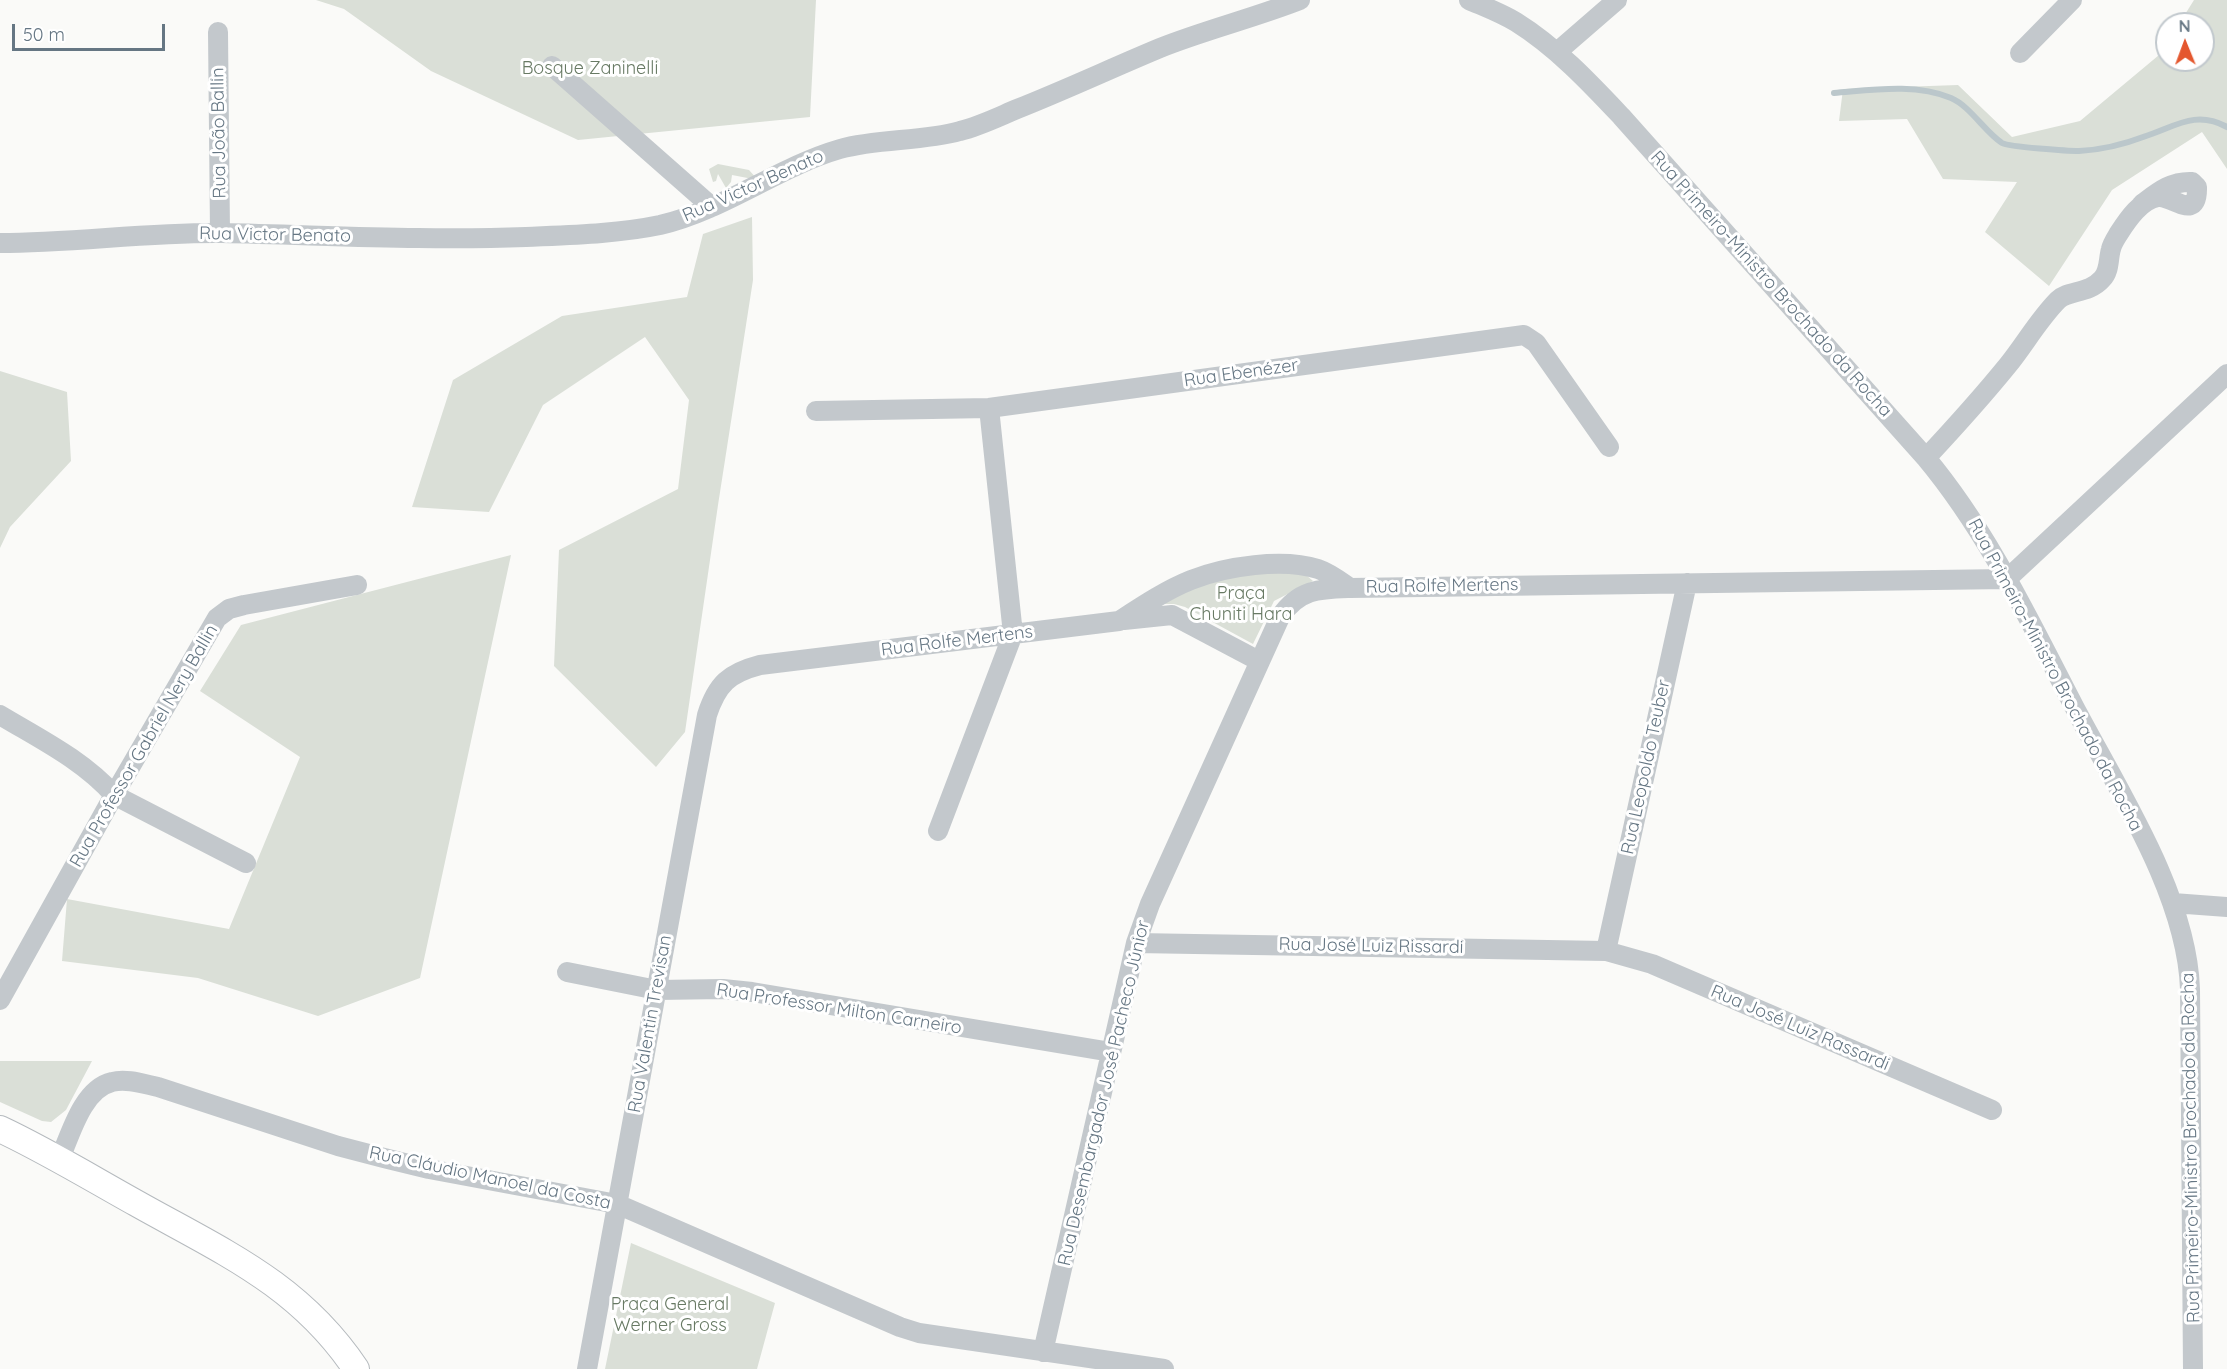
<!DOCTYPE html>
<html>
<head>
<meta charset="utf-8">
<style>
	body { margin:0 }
	#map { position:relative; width:2227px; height:1369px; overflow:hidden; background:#fafaf8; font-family:Quicksand,sans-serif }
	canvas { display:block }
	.north { position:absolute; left:2155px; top:12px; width:60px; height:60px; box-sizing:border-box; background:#fff; border:2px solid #c1c8cd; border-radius:50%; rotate:359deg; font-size:16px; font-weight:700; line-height:24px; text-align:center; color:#657683 }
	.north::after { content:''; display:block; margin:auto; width:21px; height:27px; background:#e4572e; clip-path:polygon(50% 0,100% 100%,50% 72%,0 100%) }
	.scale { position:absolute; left:12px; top:24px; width:153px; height:27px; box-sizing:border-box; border:3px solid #657683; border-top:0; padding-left:8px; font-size:18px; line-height:21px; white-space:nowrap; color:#657683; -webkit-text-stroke:4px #fff; paint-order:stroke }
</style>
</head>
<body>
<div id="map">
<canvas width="2227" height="1369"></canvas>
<div class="north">N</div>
<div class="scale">50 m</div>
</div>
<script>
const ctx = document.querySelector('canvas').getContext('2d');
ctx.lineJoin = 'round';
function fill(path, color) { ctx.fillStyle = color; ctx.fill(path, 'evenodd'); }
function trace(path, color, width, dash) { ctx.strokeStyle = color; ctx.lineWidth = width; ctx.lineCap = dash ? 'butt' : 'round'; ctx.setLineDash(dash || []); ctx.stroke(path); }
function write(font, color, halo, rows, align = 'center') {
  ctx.font = font + ' Quicksand,sans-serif'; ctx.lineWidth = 6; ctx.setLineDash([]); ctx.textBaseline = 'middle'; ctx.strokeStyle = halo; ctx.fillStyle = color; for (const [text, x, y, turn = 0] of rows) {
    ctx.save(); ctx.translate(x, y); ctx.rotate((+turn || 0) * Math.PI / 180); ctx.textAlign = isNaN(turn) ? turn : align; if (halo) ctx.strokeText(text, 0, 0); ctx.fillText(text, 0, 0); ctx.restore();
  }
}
fill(new Path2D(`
	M 316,0 L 816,0 L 810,117 L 578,140 L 431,71 L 344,9 Z
	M 2194,0 L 2227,0 L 2227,169 L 2202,132 L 2112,190 L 2049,286 L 1985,232 L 2017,182 L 1943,179 L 1907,119 L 1839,121 L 1843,89 L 1958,85 L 2012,137 L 2080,121 L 2165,50 L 2167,46 L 2167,60 L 2203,60 L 2203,24 L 2179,24 Z
	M 718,164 L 749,170 L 758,180 L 732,175 L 731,182 L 726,188 L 718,174 L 716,181 L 713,182 L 709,169 Z
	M 752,217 L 753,280 L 718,505 L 685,732 L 656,767 L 554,666 L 559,550 L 678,489 L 689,400 L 645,337 L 543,405 L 489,512 L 412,507 L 453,380 L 562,316 L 687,297 L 703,234 Z
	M 0,371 L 67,392 L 71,461 L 10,527 L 0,548 Z
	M 511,555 L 420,978 L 318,1016 L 198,978 L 62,961 L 67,899 L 229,929 L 300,757 L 200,691 L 241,625 Z
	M 1268,571 L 1305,574 L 1313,581 L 1274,601 L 1253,644 L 1185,607 L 1174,604 L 1156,604 L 1207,582 Z
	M 0,1061 L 92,1061 L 66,1110 L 51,1122 L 42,1121 L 0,1102 Z
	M 631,1243 L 775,1303 L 757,1369 L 605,1369 Z`), '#dadfd7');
trace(new Path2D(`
	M 1834,93 C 1872,90 1915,83 1951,98 C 1970,106 1985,132 2002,143 C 2009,147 2069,151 2079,151 C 2101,150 2125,144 2146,136 C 2176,126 2196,110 2227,127`), '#bbc7cb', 6);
const major = new Path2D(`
	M 0,1129 C 47,1151 91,1178 136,1203 C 223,1252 299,1284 356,1369`);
trace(major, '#b5babe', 28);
trace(new Path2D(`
	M 1469,0 C 1485,7 1501,13 1516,22 C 1556,47 1589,82 1621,116 L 1926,458 C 1990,535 2032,626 2078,714 C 2121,795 2187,897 2190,989 L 2193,1369
	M 218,32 L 220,233
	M 1557,52 L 1617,0
	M 2020,53 L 2072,0
	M 552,66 L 712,207
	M 0,243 C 74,243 148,232 222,233 C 324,235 425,241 526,237 C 570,235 617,234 660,225 C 724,210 778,167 840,149 C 879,138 921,142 960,131 C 980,126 998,117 1017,109 C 1065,90 1112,68 1160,48 C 1205,30 1254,18 1300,0
	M 816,411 L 989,408 L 1524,335 L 1536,343 L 1609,447
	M 1926,458 C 1954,428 1982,397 2008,365 C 2025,344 2039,319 2058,300 C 2068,290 2089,294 2102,279 C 2110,271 2108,259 2111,249 C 2112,244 2116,238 2119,233 C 2128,219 2141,200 2158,197 C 2172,195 2198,223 2197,187 L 2192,182 C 2171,181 2158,192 2142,204
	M 1124,620 L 1172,615 L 1259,661
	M 0,715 C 40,739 83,760 114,795 L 246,863
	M 938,831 L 1013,634 L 989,408
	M 2173,903 L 2227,907
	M 1136,943 L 1606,951 L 1652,964 L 1992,1110
	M 1606,951 L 1687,583
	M 567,972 L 657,990 L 723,989 L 752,992 L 1111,1052
	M 0,1000 L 114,795 L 217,618 L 229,609 L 244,605 L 357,585
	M 59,1161 C 70,1136 82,1089 112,1082 C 126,1078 144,1084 158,1087 L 338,1146 L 384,1158 L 429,1169 L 617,1204 L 900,1327 L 919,1333 L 1164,1369
	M 1043,1352 L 1136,943 L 1150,904 L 1280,617 C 1299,589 1319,589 1350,588
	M 587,1369 L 707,715 C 717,684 729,673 760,665 L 1119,621 C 1142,606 1166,590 1191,580 C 1226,566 1283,558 1318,569 C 1330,573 1340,581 1350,588 L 2007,579 L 2227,374`), '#c3c8cc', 20);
trace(major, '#fff', 26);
write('18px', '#687a64', '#fff', [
	["Bosque Zaninelli",590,69],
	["Praça",1241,594],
	["Chuniti Hara",1241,615],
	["Praça General",670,1305],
	["Werner Gross",670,1326]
]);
write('18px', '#657683', '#fff', [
	["Rua João Ballin",219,133,-91],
	["Rua Victor Benato",753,186,-24],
	["Rua Victor Benato",275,235,1],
	["Rua Primeiro-Ministro Brochado da Rocha",1771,284,48],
	["Rua Ebenézer",1241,373,-8],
	["Rua Rolfe Mertens",1442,586,-1],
	["Rua Rolfe Mertens",957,641,-7],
	["Rua Primeiro-Ministro Brochado da Rocha",2055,675,62],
	["Rua Professor Gabriel Nery Ballin",144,746,-60],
	["Rua Leopoldo Teuber",1646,767,-78],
	["Rua José Luiz Rissardi",1371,946,1],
	["Rua Professor Milton Carneiro",839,1009,9],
	["Rua Valentin Trevisan",650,1024,-80],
	["Rua José Luiz Rassardi",1800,1028,23],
	["Rua Desembargador José Pacheco Júnior",1104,1093,-77],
	["Rua Primeiro-Ministro Brochado da Rocha",2191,1148,-91],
	["Rua Cláudio Manoel da Costa",490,1178,12]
]);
</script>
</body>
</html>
